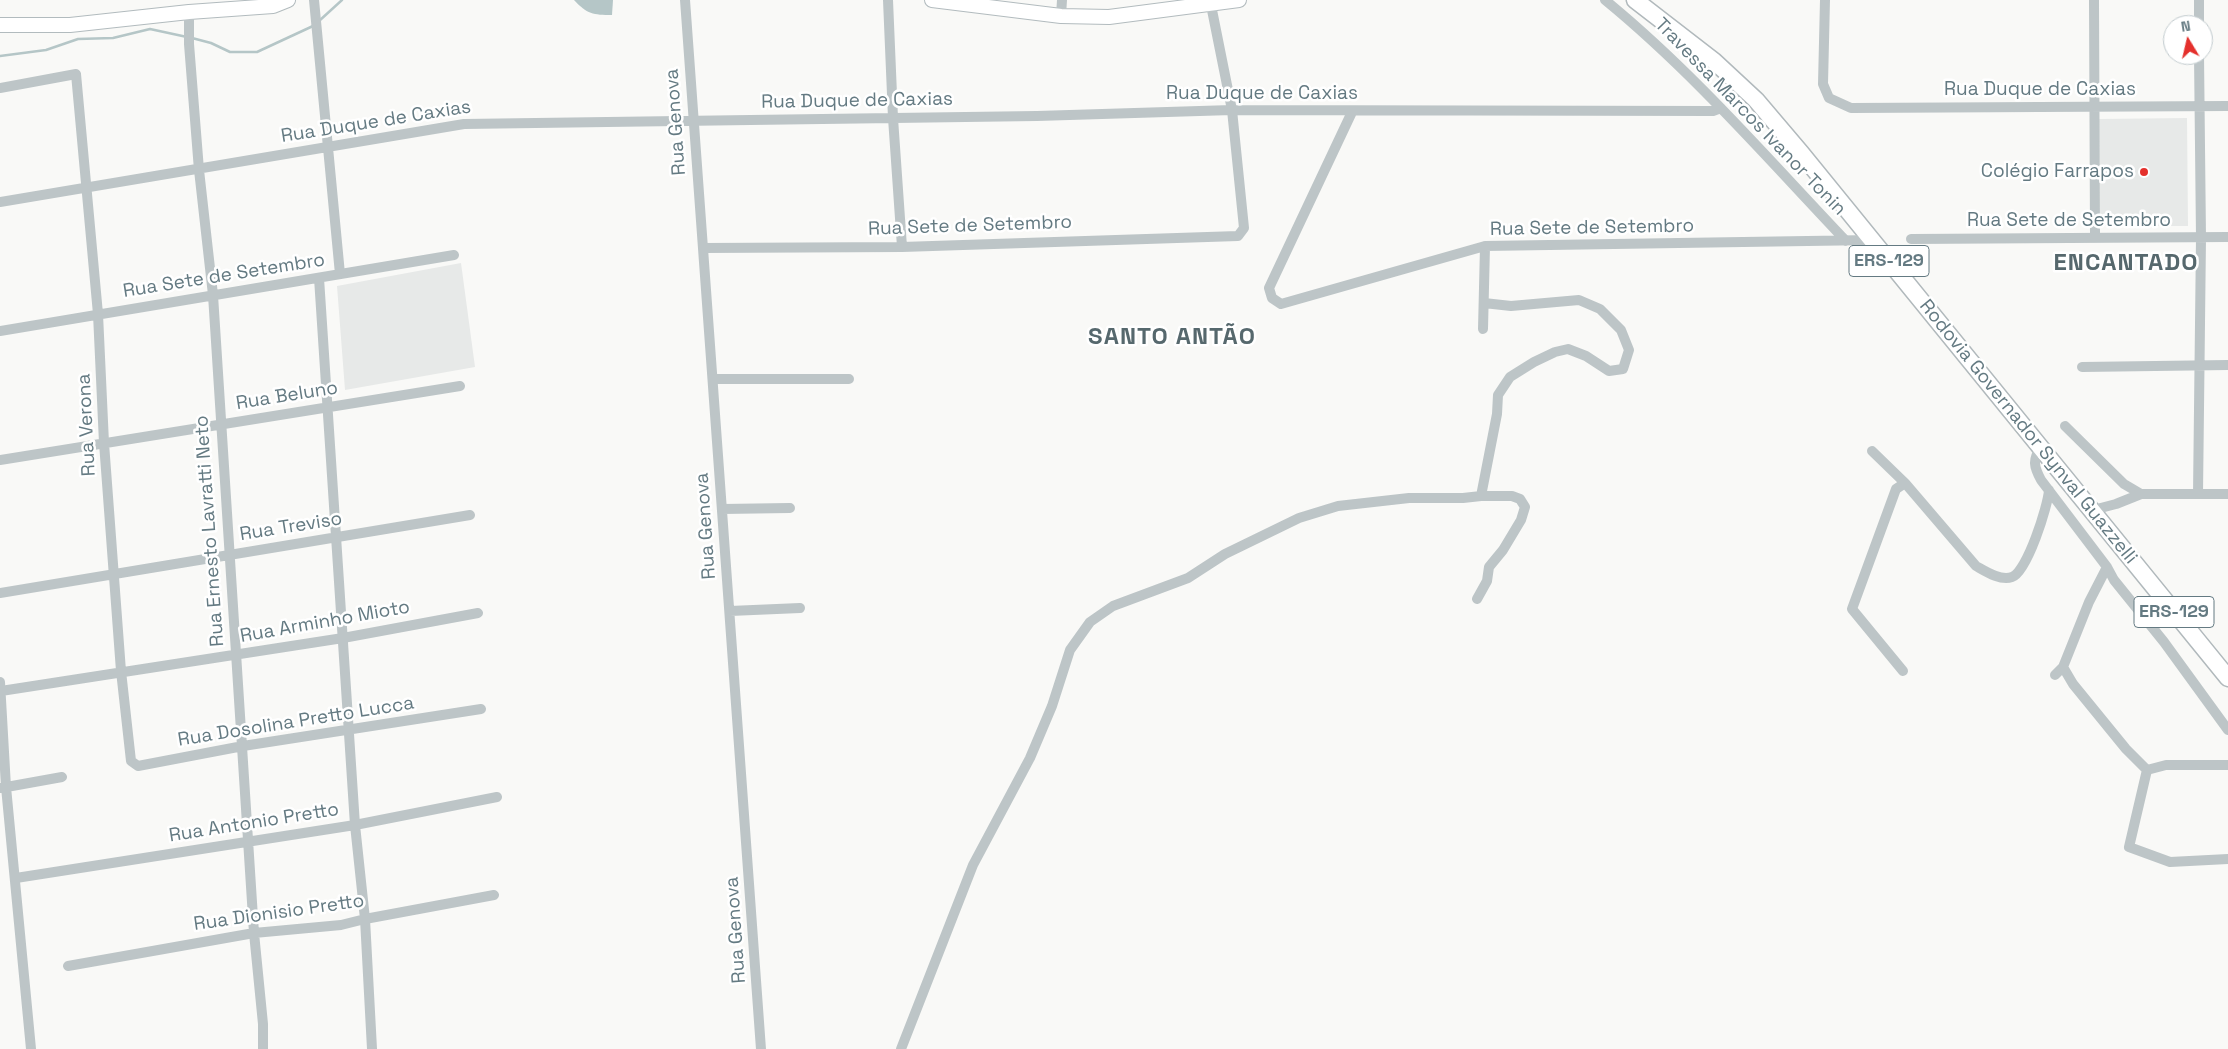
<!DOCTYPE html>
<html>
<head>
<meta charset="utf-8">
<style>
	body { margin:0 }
	#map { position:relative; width:2228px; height:1049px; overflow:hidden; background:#f9f9f7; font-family:"Space Grotesk",sans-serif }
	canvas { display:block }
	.north { position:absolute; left:2163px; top:15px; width:50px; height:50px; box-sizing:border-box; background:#fff; border:1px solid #c1cacd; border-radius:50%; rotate:351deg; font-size:14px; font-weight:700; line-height:20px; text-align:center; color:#647a82 }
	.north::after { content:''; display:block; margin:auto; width:18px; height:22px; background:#e4302c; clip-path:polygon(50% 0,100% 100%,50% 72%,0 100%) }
</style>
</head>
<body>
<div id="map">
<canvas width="2228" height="1049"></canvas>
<div class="north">N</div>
</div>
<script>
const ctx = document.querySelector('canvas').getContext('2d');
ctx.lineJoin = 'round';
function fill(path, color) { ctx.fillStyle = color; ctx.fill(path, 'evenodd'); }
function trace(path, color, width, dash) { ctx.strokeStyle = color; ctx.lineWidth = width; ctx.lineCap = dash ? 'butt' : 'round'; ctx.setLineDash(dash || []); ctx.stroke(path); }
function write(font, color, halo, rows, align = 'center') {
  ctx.font = font + ' "Space Grotesk",sans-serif'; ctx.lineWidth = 5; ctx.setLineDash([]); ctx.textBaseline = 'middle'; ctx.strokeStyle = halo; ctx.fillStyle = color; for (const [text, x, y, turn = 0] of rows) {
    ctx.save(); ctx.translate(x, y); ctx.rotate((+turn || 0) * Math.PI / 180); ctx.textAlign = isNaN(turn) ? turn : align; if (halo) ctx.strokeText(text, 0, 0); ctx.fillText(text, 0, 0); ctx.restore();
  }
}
fill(new Path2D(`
	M 2187,118 L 2188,226 L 2100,226 L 2099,119 Z
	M 461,263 L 475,367 L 345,390 L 337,286 Z`), '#e7e9e8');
fill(new Path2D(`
	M 574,0 L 613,0 L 612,15 C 593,15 587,14 574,0 Z`), '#b5c6c7');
trace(new Path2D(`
	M 319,21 L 342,0
	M 192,38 L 211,43 L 230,52 L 257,52 L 313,26
	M 0,56 L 46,50 L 78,39 L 113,38 L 150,29 L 187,37`), '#b5c6c7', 2.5);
const secondary = new Path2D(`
	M 932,0 L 1061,16 L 1109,17 L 1239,0
	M 0,25 L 70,25 L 189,12 L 273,6 L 288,0`);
const primary = new Path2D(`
	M 1635,0 L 1714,61 L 1756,100 L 1801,153 L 2228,678`);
trace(secondary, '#b2bbbe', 16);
trace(primary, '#b1b9bc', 19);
trace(new Path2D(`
	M 314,0 L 340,274
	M 685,0 L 761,1049
	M 888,0 L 893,118 L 902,247
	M 1605,0 C 1693,72 1768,159 1846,241
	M 1825,0 L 1823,84 L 1829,98 L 1851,108 L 2228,106
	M 2094,0 L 2095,237
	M 2199,0 L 2199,25
	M 189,12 L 189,44 L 199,170 L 213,295 L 254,933 L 263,1024 L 263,1049
	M 1061,16 L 1062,0
	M 0,88 L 76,74 L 98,314 L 104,443 L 121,671 L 131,761 L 138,766 L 243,746 L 481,709
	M 1352,112 L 1269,288 L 1272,298 L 1281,304 L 1485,246 L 1872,240
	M 0,202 L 464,124 L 1037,116 L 1232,110 L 1713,111 L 1721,108
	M 1911,239 L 2228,237
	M 703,248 L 902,247 L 1238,236 L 1244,228 L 1232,110 L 1210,0
	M 319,278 L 355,825 L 365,919 L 372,1049
	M 1483,329 L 1485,246
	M 0,331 L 454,255
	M 2082,367 L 2228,365
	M 713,379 L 849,379
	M 2065,426 L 2124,484 L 2141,494 L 2228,494
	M 2041,447 C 2032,460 2034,467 2041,480 L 2107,567 L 2114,580 L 2164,642 L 2228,730
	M 1872,451 L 1905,483 L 1976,566 C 1985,571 2000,581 2012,577 C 2027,572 2048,506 2049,490
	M 0,460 L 460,386
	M 2198,494 L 2201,238 L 2199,55
	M 1481,496 L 1497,414 L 1498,395 L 1510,377 L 1534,362 L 1555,352 L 1568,349 L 1586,356 L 1609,371 L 1623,369 L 1629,350 L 1621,330 L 1600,309 L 1579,300 L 1511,306 L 1484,303
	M 722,509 L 790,508
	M 2093,510 L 2116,504 L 2141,494
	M 2107,567 L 2089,602 L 2063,667 L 2073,684 L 2126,749 L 2147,770 L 2166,765 L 2228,765
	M 0,593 L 470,515
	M 730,611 L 800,608
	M 1903,671 L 1852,609 L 1896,489 L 1905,483
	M 2055,675 L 2063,667
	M 0,682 L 6,787 L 31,1049
	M 1,691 L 343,638 L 478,613
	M 2147,770 L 2129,847 L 2170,862 L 2228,859
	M 1,788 L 62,777
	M 16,878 L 355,825 L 497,797
	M 68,966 L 254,933 L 341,925 L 365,919 L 494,895
	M 901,1049 L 973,865 L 1030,758 L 1052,706 L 1070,650 L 1090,622 L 1113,606 L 1188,578 L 1225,554 L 1299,518 L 1338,506 L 1409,498 L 1463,498 L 1481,496 L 1512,496 L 1520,499 L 1525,507 L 1521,520 L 1503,550 L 1489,567 L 1487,581 L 1477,599`), '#bdc5c7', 10);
trace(secondary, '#fff', 14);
trace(primary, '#fff', 16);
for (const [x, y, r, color] of [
	[2144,172,5,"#e4302c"]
]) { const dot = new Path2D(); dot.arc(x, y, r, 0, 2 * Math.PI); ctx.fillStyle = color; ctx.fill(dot); trace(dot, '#fff', 2); }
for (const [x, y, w] of [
	[1889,261,80],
	[2174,612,80]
]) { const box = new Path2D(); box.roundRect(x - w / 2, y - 15.5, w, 31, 4); ctx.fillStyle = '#fff'; ctx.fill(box); trace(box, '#647a82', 1); }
write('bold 18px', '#647a82', null, [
	["ERS-129",1889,261],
	["ERS-129",2174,612]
]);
write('19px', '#647a82', '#fff', [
	["Rua Duque de Caxias",2040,90],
	["Rua Duque de Caxias",1262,94],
	["Rua Duque de Caxias",857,101,-1],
	["Travessa Marcos Ivanor Tonin",1750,117,46],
	["Rua Duque de Caxias",376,122,-9],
	["Rua Genova",676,122,-94],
	["Rua Sete de Setembro",2069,221],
	["Rua Sete de Setembro",970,226,-2],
	["Rua Sete de Setembro",1592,228,-1],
	["Rua Sete de Setembro",224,276,-9],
	["Rua Beluno",287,396,-9],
	["Rua Verona",87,425,-93],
	["Rodovia Governador Synval Guazzelli",2028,432,51],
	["Rua Genova",706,526,-94],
	["Rua Treviso",291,527,-9],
	["Rua Ernesto Lavratti Neto",210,531,-94],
	["Rua Arminho Mioto",325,622,-10],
	["Rua Dosolina Pretto Lucca",296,722,-9],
	["Rua Antonio Pretto",254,823,-9],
	["Rua Dionisio Pretto",279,913,-8],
	["Rua Genova",736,930,-94]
]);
write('19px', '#647a82', '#fff', [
	["Colégio Farrapos",2134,172]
], 'right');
ctx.letterSpacing = '1px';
write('bold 24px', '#56686d', '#fff', [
	["ENCANTADO",2126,263],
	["SANTO ANTÃO",1172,337]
]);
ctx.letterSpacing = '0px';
</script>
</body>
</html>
